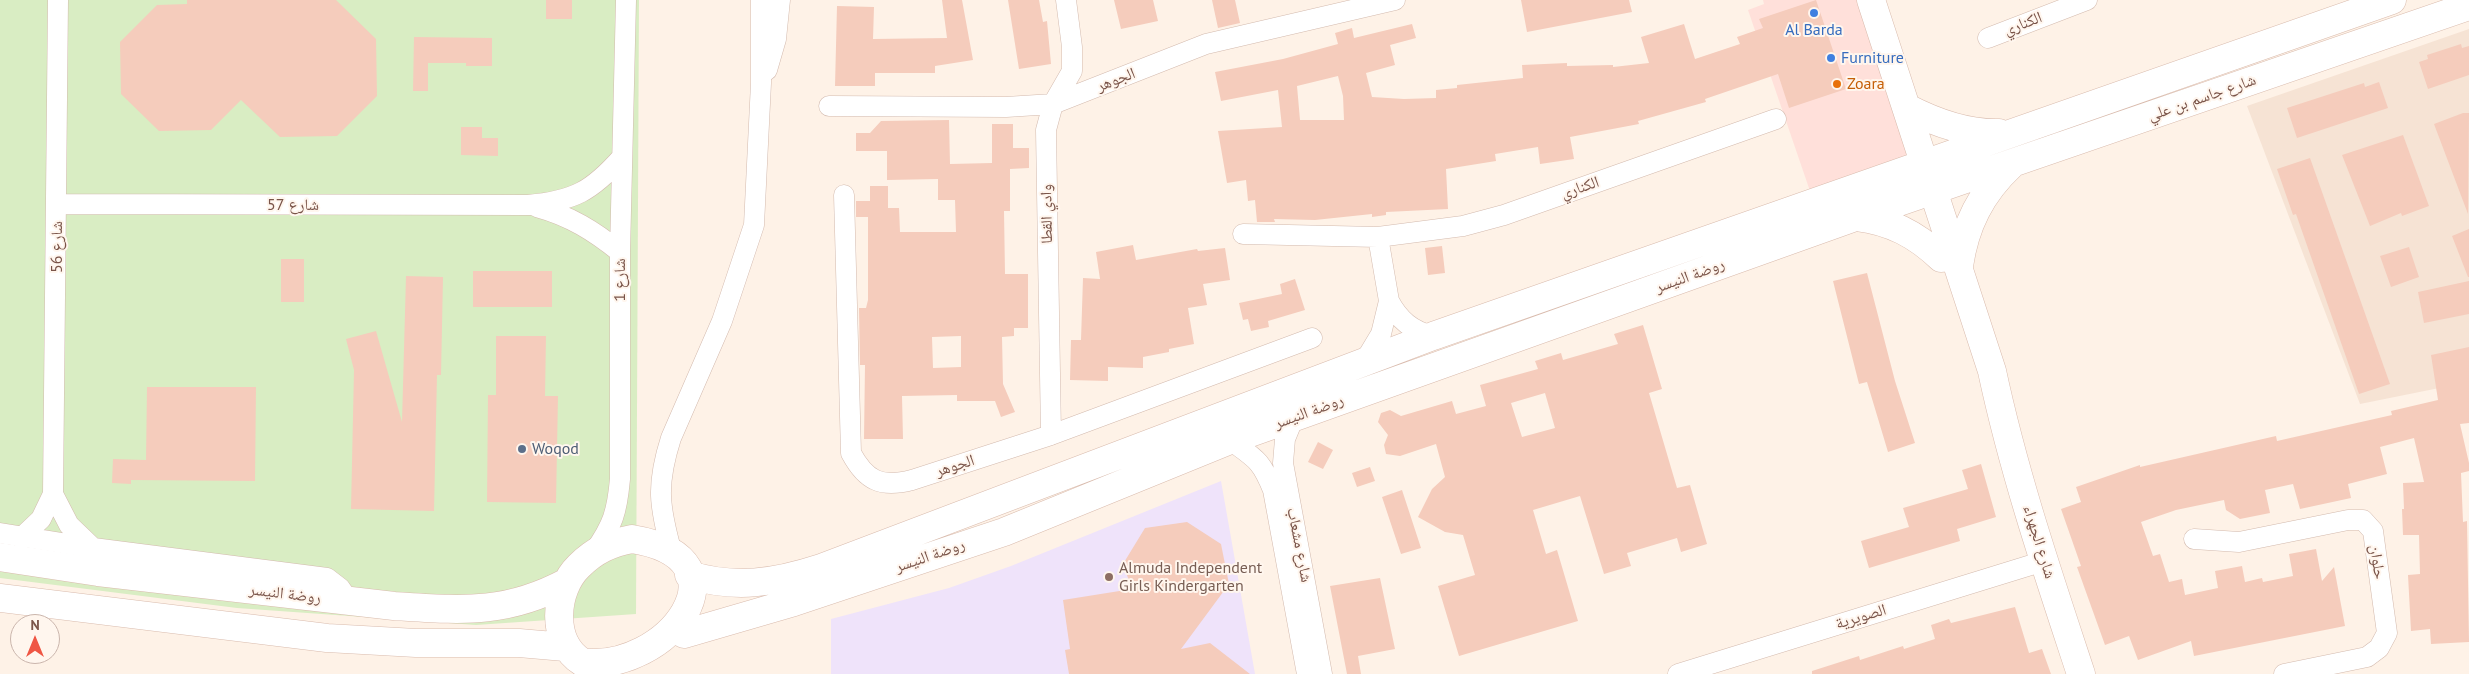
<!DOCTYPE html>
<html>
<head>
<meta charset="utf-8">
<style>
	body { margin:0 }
	#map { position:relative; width:2469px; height:674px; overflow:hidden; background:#fef2e7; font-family:"PT Sans",sans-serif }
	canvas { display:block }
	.north { position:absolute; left:10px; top:614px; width:50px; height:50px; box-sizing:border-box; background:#fff6ee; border:1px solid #cab5ac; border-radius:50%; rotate:0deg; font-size:14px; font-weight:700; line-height:20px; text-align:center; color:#7a5449 }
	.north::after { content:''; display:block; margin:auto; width:18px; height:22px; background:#ef5644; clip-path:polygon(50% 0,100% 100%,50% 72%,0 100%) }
</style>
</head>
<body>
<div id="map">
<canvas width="2469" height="674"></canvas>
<div class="north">N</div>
</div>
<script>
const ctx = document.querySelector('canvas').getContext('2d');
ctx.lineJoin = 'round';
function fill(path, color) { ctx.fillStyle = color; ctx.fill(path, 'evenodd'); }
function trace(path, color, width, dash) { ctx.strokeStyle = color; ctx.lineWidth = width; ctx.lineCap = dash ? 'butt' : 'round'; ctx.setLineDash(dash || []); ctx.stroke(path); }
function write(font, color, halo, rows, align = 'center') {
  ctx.font = font + ' "PT Sans","Noto Naskh Arabic",sans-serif'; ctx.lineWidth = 4; ctx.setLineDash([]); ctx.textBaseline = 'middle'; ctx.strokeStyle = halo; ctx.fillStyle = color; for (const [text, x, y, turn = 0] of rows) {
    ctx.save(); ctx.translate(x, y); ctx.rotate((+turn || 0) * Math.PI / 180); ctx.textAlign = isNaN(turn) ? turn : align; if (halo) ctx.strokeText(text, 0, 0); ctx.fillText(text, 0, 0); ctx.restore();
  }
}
fill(new Path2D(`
	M 2469,29 L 2469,382 L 2360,404 L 2247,106 Z`), '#f6e3d4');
fill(new Path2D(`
	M 1763,0 L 1857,0 L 1910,158 L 1811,194 L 1748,10 L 1764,4 Z`), '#ffe0da');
fill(new Path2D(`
	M 1221,481 L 1255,674 L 831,674 L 831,619 L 949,588 L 1011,566 Z`), '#efe3fa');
fill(new Path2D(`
	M 0,0 L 639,0 L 636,614 L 476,625 L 237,608 L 0,578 Z`), '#d9edc3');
fill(new Path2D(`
	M 187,0 L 336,0 L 376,39 L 377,96 L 337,136 L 280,137 L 241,100 L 211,130 L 159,131 L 121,94 L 120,42 L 157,5 L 187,4 Z
	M 546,0 L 572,0 L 572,19 L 546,19 Z
	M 942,0 L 962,0 L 973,60 L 935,66 L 935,73 L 875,73 L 875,86 L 835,86 L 837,6 L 874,7 L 873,39 L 947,38 Z
	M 1008,0 L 1039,0 L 1043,22 L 1047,21 L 1051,64 L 1019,69 Z
	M 1114,0 L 1153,0 L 1158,21 L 1121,29 Z
	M 1212,0 L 1235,0 L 1240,23 L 1218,28 Z
	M 1521,0 L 1629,0 L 1632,12 L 1527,32 Z
	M 1816,0 L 1846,89 L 1789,108 L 1778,74 L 1705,99 L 1706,102 L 1638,121 L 1639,124 L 1570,137 L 1574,159 L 1540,164 L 1538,147 L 1495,154 L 1496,161 L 1446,169 L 1448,209 L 1386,212 L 1386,215 L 1372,217 L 1372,214 L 1315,220 L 1274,219 L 1275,222 L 1257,222 L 1255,200 L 1248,201 L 1246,180 L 1227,183 L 1218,131 L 1282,127 L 1278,90 L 1221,101 L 1215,72 L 1283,59 L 1338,44 L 1335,33 L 1352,28 L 1354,38 L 1412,24 L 1416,38 L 1390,45 L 1395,65 L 1366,73 L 1372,97 L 1404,99 L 1436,98 L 1436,90 L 1457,88 L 1457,85 L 1523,78 L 1522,65 L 1567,63 L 1567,66 L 1613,65 L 1613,67 L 1649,63 L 1641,37 L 1684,24 L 1695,59 L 1740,44 L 1737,37 L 1763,28 L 1759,19 ZM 1338,76 L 1343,96 L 1344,120 L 1300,120 L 1297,86 Z
	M 414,37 L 492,38 L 492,66 L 466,66 L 466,63 L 428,63 L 428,91 L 413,91 Z
	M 2461,44 L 2462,48 L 2469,46 L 2469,75 L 2428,89 L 2419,62 L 2428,59 L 2427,55 Z
	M 2379,82 L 2388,108 L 2297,138 L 2287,108 L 2364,83 L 2365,87 Z
	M 2463,113 L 2469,113 L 2468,214 L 2434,124 Z
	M 949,120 L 950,164 L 992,163 L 992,124 L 1013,124 L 1013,148 L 1029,148 L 1029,168 L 1010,169 L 1010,211 L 1004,211 L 1005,274 L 1028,274 L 1028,328 L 1014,328 L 1014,336 L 1002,337 L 1003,384 L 1015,412 L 1001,417 L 995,401 L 957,401 L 957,395 L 902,396 L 903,439 L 864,439 L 865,365 L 860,365 L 859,308 L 866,308 L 868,300 L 868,217 L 856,217 L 856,201 L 870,201 L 870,186 L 888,186 L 888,208 L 899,208 L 900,232 L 956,232 L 955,200 L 938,200 L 938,179 L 887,180 L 887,151 L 856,151 L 856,133 L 870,133 L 881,121 ZM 961,336 L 961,367 L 933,368 L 932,337 Z
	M 461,127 L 482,127 L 482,138 L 498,138 L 498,156 L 461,155 Z
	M 2403,135 L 2429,206 L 2402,216 L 2401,213 L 2370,226 L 2342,155 Z
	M 2310,158 L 2390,384 L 2359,394 L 2296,214 L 2293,215 L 2277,169 Z
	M 2469,229 L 2469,277 L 2468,277 L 2452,236 Z
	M 1133,245 L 1136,260 L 1197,249 L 1198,251 L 1225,248 L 1230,280 L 1203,284 L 1207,305 L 1188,308 L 1194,344 L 1169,349 L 1169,352 L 1143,357 L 1143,368 L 1108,367 L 1108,381 L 1070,380 L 1071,340 L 1081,340 L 1083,278 L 1100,279 L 1096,252 Z
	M 1442,246 L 1445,273 L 1428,275 L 1425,248 Z
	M 2409,247 L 2419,277 L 2391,287 L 2380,256 Z
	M 281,259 L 304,259 L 304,302 L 281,302 Z
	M 473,271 L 552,271 L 552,307 L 473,307 Z
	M 1867,273 L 1895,381 L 1915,443 L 1888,452 L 1867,382 L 1859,384 L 1833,281 Z
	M 406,276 L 443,277 L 441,375 L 437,375 L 434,511 L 351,509 L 354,370 L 346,339 L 376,331 L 402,422 Z
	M 1295,279 L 1305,310 L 1268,321 L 1269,327 L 1251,331 L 1248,319 L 1243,320 L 1239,303 L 1282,294 L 1280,284 Z
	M 2469,281 L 2469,314 L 2424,323 L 2418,292 Z
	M 1643,325 L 1662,389 L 1649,393 L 1677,488 L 1690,485 L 1707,544 L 1681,552 L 1677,538 L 1627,553 L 1631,566 L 1604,574 L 1580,496 L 1533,510 L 1546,554 L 1557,550 L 1578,621 L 1459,656 L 1438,586 L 1475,575 L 1463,535 L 1445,532 L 1418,517 L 1432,489 L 1445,477 L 1436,444 L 1400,456 L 1386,454 L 1384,445 L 1388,435 L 1378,422 L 1381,413 L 1390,410 L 1401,416 L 1452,401 L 1456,414 L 1486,406 L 1480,385 L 1538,369 L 1535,361 L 1561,353 L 1563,360 L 1618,344 L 1614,334 ZM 1545,393 L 1555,428 L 1522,437 L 1511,403 Z
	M 496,336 L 546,336 L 545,396 L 558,396 L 556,503 L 487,502 L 488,395 L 496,395 Z
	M 2469,347 L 2469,423 L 2460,424 L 2469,463 L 2469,471 L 2461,473 L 2463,522 L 2467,521 L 2469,642 L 2431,644 L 2430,629 L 2411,631 L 2408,575 L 2420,574 L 2419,535 L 2403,535 L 2402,509 L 2404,509 L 2403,483 L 2424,482 L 2414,438 L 2380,447 L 2387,474 L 2348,484 L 2351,498 L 2300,509 L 2293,484 L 2265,490 L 2270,513 L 2240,519 L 2226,510 L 2224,500 L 2176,510 L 2141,522 L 2153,556 L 2160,554 L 2169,582 L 2182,579 L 2185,595 L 2218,588 L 2215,571 L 2242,566 L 2245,582 L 2262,578 L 2263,582 L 2293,576 L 2289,554 L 2316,549 L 2322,581 L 2334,567 L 2345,626 L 2194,656 L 2191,641 L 2138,660 L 2129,636 L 2105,645 L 2077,567 L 2081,566 L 2061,509 L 2081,502 L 2076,487 L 2140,465 L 2140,467 L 2276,436 L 2277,441 L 2392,415 L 2391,411 L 2438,400 L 2431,355 Z
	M 147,387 L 256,387 L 255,481 L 131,480 L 131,484 L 112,483 L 113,459 L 146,460 Z
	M 1318,442 L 1333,450 L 1323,469 L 1308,462 Z
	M 1981,464 L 1996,517 L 1957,529 L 1960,541 L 1869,568 L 1861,541 L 1909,527 L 1903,508 L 1968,489 L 1962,470 Z
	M 1370,467 L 1375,481 L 1357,487 L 1352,473 Z
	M 1402,490 L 1421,548 L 1401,554 L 1382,497 Z
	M 1187,522 L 1221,544 L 1229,584 L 1181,649 L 1210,643 L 1250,674 L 1069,674 L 1065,650 L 1070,649 L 1063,600 L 1132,589 L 1123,564 L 1145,528 Z
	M 1380,578 L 1395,649 L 1358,656 L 1361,674 L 1347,674 L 1330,586 Z
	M 2015,607 L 2029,653 L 2042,649 L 2051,674 L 1812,674 L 1812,671 L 1859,656 L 1860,660 L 1903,646 L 1904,649 L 1935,639 L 1931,625 L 1949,619 L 1951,623 Z`), '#f5ccbc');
const street = new Path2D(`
	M 1988,38 L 2087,0
	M 767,70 L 776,39 L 780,0
	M 829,106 L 1006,107 L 1053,104 L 1206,44 L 1395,0
	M 844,195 L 851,453 C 866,481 881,488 912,480 L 1051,435 L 1312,338
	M 57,204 L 528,205 C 574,201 592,191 622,157
	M 537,207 C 570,216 594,231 620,252
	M 1243,234 L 1378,237 L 1463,226 L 1504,215 L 1776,119
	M 1378,237 L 1389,301 C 1399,320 1412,331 1433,336
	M 1363,364 L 1381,334 L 1389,301
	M 1294,417 L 1285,439 L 1283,463 L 1322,674
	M 1051,435 L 1046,130 L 1053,104 L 1072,71 L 1072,47 L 1066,0
	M 1230,440 C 1256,459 1261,460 1273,490 L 1307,674
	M 53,494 L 69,525 L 93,548
	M 0,533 L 93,548 L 327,578 L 340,588 L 349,601
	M 21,538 L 41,519 L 53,494 L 58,0
	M 2194,539 L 2239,542 L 2348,520 L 2363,520 L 2373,531 L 2387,633 L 2379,648 L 2367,657 L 2284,674
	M 594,552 C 613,525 617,512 620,479 L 620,252 L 626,0
	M 672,553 C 659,506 656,485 671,438 L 722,321 L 754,225 L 761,83 L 761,0
	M 1678,674 L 2044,561`);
const secondary = new Path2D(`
	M 1871,0 L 1992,371 C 2014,474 2048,574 2081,674
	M 1907,108 C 1936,123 1966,134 1999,133
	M 1857,217 C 1891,221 1917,235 1941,258
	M 1959,266 C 1965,225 1981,193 2011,165
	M 632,539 C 755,559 666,674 582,662 C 550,642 554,590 579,566 C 595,550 611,543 632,539 Z
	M 0,557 L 98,572 L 394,606 C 461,610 505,615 567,582
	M 689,575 C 735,589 775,583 821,568 L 1433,336 L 2392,0
	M 0,598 L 327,638 L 416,643 L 519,643 L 565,647
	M 684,634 L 794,602 L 1004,532 L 1230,440 L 1855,217 L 2469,6`);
trace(street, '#d3baae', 21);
trace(secondary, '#d9bbad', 29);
trace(street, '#fff', 20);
trace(secondary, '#fff', 28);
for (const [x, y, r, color] of [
	[1814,13,5,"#3f7fe0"],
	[1831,58,5,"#3f7fe0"],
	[1837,84,5,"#e8710a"],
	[522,449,5,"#5c6f8a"],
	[1109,577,5,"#8d6e63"]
]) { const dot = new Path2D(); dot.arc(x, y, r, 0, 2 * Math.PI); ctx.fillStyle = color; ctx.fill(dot); trace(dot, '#fff6ee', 2); }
write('16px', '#7a5449', '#fff6ee', [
	["الكناري",2023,24,-21],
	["الجوهر",1116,80,-21],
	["شارع جاسم بن علي",2202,98,-19],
	["الكناري",1580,188,-19],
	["شارع 57",293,205],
	["وادي القطا",1047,214,-91],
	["شارع 56",57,247,-90],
	["روضة النيسر",1690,276,-20],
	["شارع 1",620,280,-90],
	["روضة النيسر",1309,412,-20],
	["الجوهر",955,466,-18],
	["شارع الجهراء",2039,542,73],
	["شارع مشعاب",1299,545,79],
	["روضة النيسر",930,556,-19],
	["حلوان",2377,562,82],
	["روضة النيسر",285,594,7],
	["الصويرية",1861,617,-17]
]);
write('16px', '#366cbe', '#fff6ee', [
	["Al Barda",1814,30],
	["Furniture",1841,58,"left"]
]);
write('16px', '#c56008', '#fff6ee', [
	["Zoara",1847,84]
], 'left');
write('16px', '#4e5e75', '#fff6ee', [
	["Woqod",532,449]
], 'left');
write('16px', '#785e54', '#fff6ee', [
	["Almuda Independent",1119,568],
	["Girls Kindergarten",1119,586]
], 'left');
</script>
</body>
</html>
